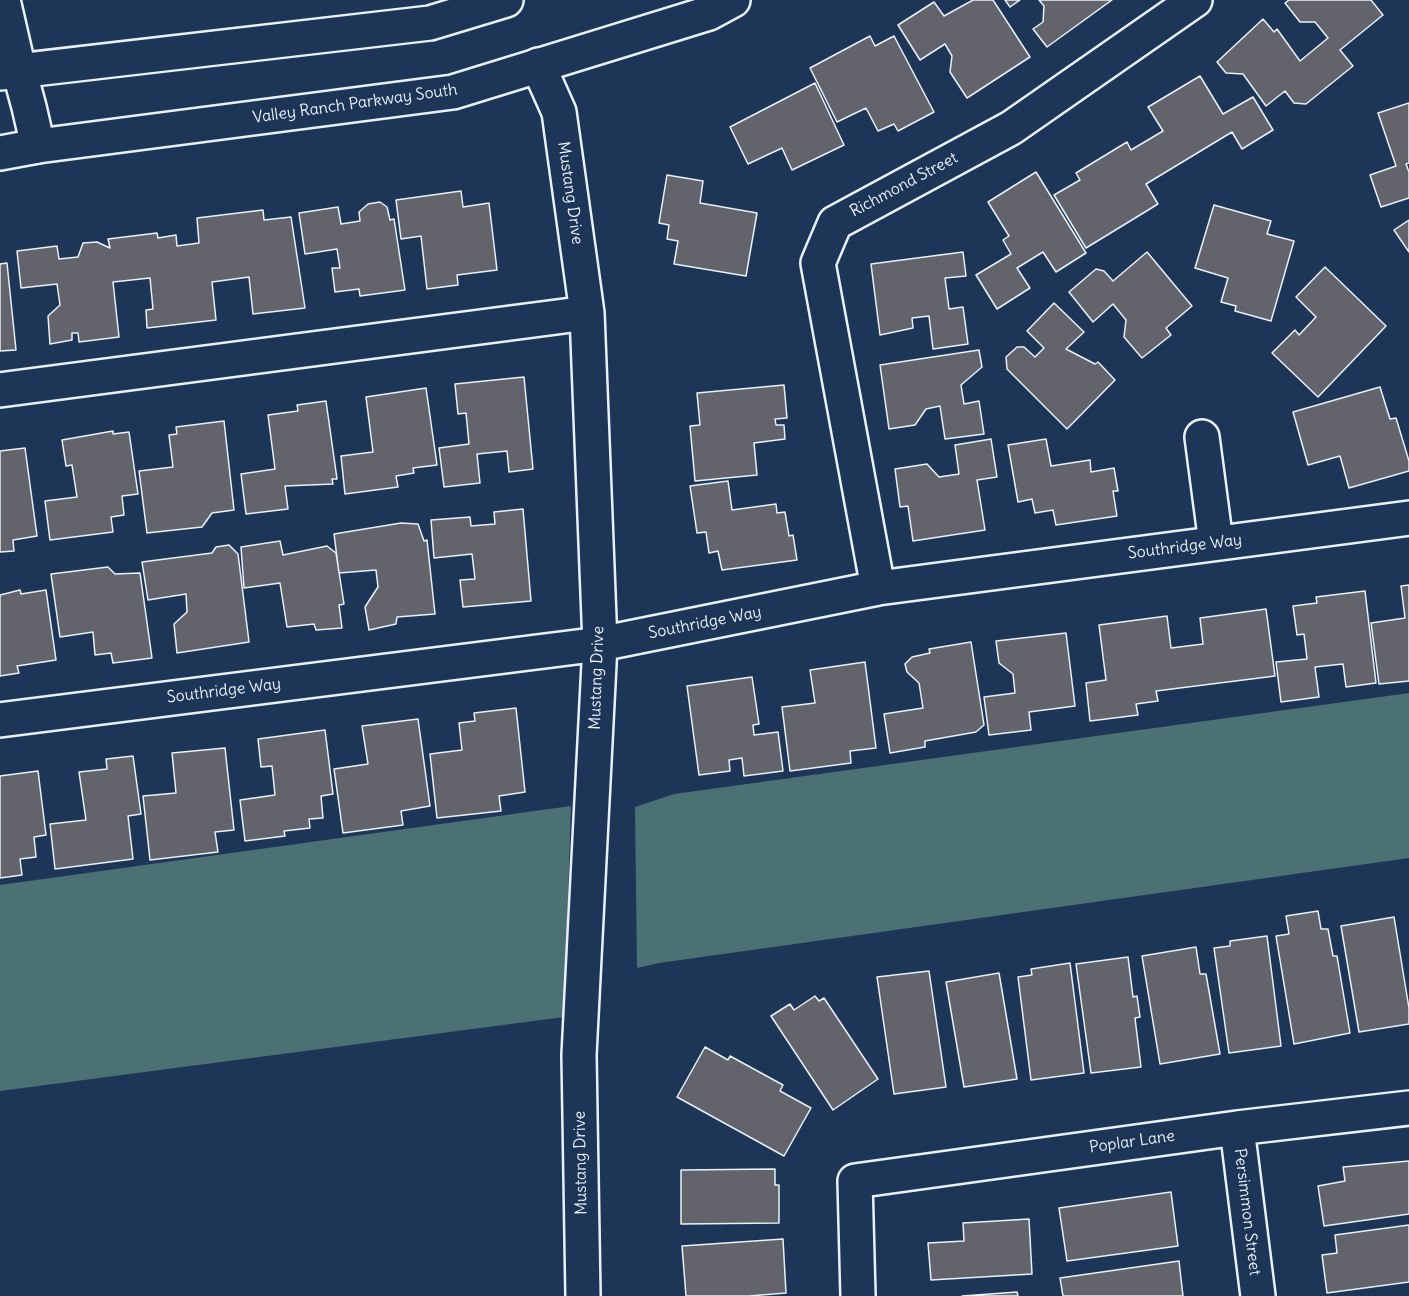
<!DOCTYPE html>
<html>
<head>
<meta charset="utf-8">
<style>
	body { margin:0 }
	canvas { display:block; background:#1d3557 }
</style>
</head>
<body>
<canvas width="1409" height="1296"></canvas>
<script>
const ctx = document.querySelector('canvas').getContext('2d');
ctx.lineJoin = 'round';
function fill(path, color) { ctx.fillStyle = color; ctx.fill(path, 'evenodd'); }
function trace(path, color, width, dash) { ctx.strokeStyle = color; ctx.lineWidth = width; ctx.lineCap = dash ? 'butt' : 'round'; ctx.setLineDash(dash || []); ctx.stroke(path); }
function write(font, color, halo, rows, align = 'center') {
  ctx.font = font + ' Delius,sans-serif'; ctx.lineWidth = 4.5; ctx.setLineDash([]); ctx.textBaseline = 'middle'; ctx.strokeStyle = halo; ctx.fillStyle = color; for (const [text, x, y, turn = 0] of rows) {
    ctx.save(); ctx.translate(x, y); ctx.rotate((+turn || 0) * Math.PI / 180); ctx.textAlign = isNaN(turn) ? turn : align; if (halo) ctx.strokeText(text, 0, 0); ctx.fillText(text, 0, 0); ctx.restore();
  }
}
fill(new Path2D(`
	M 1409,693 L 1409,858 L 659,963 L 637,968 L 635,807 L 674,794 Z
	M 571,806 L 564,1017 L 0,1091 L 0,885 Z`), '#4b7174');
const building = new Path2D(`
	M 973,0 L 993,0 L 1030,57 L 967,98 L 950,72 L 952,56 L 945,44 L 920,60 L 898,25 L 934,2 L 944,16 Z
	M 1005,0 L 1020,0 L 1010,7 Z
	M 1039,0 L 1112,0 L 1047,47 L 1033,29 L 1043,22 L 1044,6 Z
	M 1289,0 L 1371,0 L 1383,15 L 1340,50 L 1353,66 L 1306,104 L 1294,103 L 1285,91 L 1266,106 L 1243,74 L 1226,73 L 1217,62 L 1263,19 L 1274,32 L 1277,29 L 1300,61 L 1328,38 L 1315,22 L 1300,22 L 1285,3 Z
	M 870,36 L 875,46 L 894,36 L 934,112 L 898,131 L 894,124 L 878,131 L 866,108 L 837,122 L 810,68 Z
	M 1200,76 L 1223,114 L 1253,97 L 1273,130 L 1242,149 L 1232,132 L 1146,184 L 1158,204 L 1086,248 L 1054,195 L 1080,180 L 1076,173 L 1127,142 L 1131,150 L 1163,131 L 1148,107 Z
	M 815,83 L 844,145 L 792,170 L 782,148 L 748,164 L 730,127 Z
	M 1409,103 L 1409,163 L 1406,164 L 1409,172 L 1409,198 L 1381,207 L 1370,175 L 1396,166 L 1378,113 Z
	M 1036,172 L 1086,253 L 1056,272 L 1043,252 L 1017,268 L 1030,288 L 997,309 L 976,275 L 1011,254 L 1003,240 L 1009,236 L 988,202 Z
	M 667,175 L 703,181 L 700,203 L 757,213 L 746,276 L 674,264 L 678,241 L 667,239 L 669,225 L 659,223 Z
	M 461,191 L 463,207 L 489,203 L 497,270 L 457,275 L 458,285 L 427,289 L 421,236 L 401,239 L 396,200 Z
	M 380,202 L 387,207 L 390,220 L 394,219 L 405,290 L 360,296 L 359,289 L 335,292 L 332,268 L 340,268 L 337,249 L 305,254 L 299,213 L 338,207 L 341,224 L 360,221 L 359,212 L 368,204 Z
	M 1214,205 L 1271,221 L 1267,234 L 1294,241 L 1271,321 L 1235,311 L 1236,306 L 1221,302 L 1228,278 L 1195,268 Z
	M 263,210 L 264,220 L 291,217 L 305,308 L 253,314 L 249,277 L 212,282 L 216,320 L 147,328 L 146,310 L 153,309 L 150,278 L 113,282 L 119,337 L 79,342 L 78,333 L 72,333 L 72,340 L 50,344 L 48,316 L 60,305 L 57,284 L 21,288 L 17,251 L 57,246 L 59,259 L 78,257 L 83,243 L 97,242 L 110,248 L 108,239 L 157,233 L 158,238 L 176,235 L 177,246 L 199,243 L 197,218 Z
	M 1409,220 L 1409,252 L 1394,230 Z
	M 963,252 L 966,276 L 945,278 L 949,309 L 963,307 L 968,344 L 933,349 L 929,316 L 912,318 L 913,328 L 880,335 L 871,264 Z
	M 1147,252 L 1192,306 L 1166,328 L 1171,335 L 1142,358 L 1124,337 L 1126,320 L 1113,304 L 1093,322 L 1069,292 L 1096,269 L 1104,271 L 1113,281 Z
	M 7,263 L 16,350 L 0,351 L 0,264 Z
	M 1325,267 L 1386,326 L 1318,397 L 1272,353 L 1295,330 L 1299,335 L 1316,317 L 1296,297 Z
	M 1054,303 L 1084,332 L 1066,349 L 1095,364 L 1098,362 L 1115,380 L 1067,429 L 1007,369 L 1006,357 L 1017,347 L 1024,347 L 1035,357 L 1044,348 L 1027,331 Z
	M 979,350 L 982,367 L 961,385 L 964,404 L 979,401 L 984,434 L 945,439 L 940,406 L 926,409 L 915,425 L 889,429 L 880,365 Z
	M 524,377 L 533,469 L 509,472 L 507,451 L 477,454 L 480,483 L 444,487 L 439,448 L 469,444 L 466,413 L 458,414 L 455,384 Z
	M 784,385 L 787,418 L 775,419 L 776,425 L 784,425 L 785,439 L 754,443 L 757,475 L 695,481 L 690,426 L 700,425 L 697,393 Z
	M 1380,387 L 1390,419 L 1396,418 L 1409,461 L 1409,471 L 1349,488 L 1340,456 L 1308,465 L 1293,412 Z
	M 426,388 L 437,465 L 413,468 L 414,473 L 396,476 L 398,487 L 345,494 L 341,456 L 373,452 L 366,397 Z
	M 326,401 L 337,479 L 332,479 L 333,484 L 285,486 L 288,509 L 246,514 L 241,474 L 275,469 L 268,415 L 298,411 L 297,405 Z
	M 224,421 L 234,510 L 212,513 L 202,527 L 147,533 L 139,471 L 173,467 L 169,435 L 177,434 L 176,427 Z
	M 113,431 L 113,434 L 129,432 L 138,494 L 122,496 L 124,515 L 111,517 L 113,532 L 50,540 L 45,501 L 77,497 L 72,465 L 66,466 L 62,440 Z
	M 991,439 L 997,477 L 977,480 L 985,530 L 913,541 L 908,506 L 900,507 L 895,469 L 927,464 L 939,477 L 959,474 L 955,445 Z
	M 1046,439 L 1051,466 L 1090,460 L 1091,472 L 1114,468 L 1118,491 L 1113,491 L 1117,516 L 1056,525 L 1053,510 L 1035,513 L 1032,499 L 1018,502 L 1008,445 Z
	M 25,448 L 37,536 L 13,540 L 14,551 L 0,552 L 0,451 Z
	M 728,481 L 732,510 L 776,504 L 777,513 L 785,512 L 789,536 L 793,535 L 797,560 L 722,570 L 718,551 L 709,553 L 706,532 L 697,533 L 690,486 Z
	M 523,509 L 531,601 L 463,607 L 460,580 L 475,579 L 472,554 L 434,558 L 431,520 L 470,517 L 471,526 L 495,524 L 494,512 Z
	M 401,523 L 418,524 L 424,541 L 427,540 L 435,614 L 397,617 L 396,624 L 369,630 L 365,607 L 378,587 L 376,570 L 339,573 L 334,534 Z
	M 280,541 L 283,555 L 327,546 L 336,553 L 344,604 L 339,605 L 342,628 L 316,630 L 314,624 L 287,627 L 280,583 L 244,588 L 241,547 Z
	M 229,545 L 238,554 L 249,642 L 177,653 L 174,624 L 187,612 L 186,594 L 148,600 L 142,562 L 212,553 L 216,547 Z
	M 108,567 L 115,574 L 140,573 L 152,658 L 113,663 L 111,653 L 95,655 L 93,632 L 60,637 L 51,574 Z
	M 1409,585 L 1409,681 L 1379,684 L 1371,623 L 1405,618 L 1401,586 Z
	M 20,590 L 21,594 L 46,590 L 56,660 L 17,666 L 19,673 L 0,676 L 0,595 Z
	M 1365,591 L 1376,683 L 1346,687 L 1343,664 L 1315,667 L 1319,697 L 1281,702 L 1276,662 L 1307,659 L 1304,634 L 1297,635 L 1293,606 L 1317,603 L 1316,597 Z
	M 1266,609 L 1275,676 L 1156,691 L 1158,701 L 1136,704 L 1138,715 L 1090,721 L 1086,683 L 1106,680 L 1099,625 L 1167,616 L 1171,648 L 1203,644 L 1200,618 Z
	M 1066,633 L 1075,706 L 1029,712 L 1031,730 L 989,735 L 984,697 L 1015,693 L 1013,674 L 999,663 L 996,641 Z
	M 971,642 L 984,725 L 976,732 L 925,741 L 925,747 L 890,753 L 884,714 L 923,708 L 919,683 L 907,672 L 905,664 L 912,657 L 930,653 L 929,649 Z
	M 865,662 L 876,748 L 850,751 L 851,763 L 790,771 L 782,707 L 815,703 L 810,670 Z
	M 752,677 L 759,724 L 753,725 L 754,735 L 778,732 L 783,771 L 744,776 L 742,758 L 729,760 L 730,771 L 699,775 L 687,686 Z
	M 516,708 L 525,792 L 499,796 L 501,811 L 437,818 L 430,754 L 462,750 L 459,723 L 475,721 L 474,713 Z
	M 418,719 L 430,806 L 401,811 L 403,825 L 343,833 L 334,769 L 368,764 L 362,726 Z
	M 325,730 L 333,794 L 321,796 L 323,818 L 309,819 L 310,828 L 284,831 L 285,836 L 245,841 L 240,800 L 275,795 L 272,766 L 261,767 L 258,739 Z
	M 225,748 L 234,830 L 215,832 L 218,852 L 150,860 L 143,796 L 176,793 L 172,753 Z
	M 133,756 L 141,814 L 128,816 L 133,859 L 55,869 L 50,824 L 86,820 L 79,772 L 107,769 L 106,759 Z
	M 38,771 L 46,835 L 34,837 L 36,857 L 20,859 L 22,875 L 0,878 L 0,776 Z
	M 1318,911 L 1321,929 L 1328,929 L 1333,956 L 1337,956 L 1350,1033 L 1294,1044 L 1276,936 L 1289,934 L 1286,916 Z
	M 1394,917 L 1409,1008 L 1409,1024 L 1359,1032 L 1341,926 Z
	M 1267,936 L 1281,1046 L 1229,1053 L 1214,948 L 1230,946 L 1230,941 Z
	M 1196,947 L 1200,974 L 1206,974 L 1220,1054 L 1160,1064 L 1142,956 Z
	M 1128,957 L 1133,997 L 1137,996 L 1140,1017 L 1135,1018 L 1141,1067 L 1091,1073 L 1076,964 Z
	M 1070,963 L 1084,1073 L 1031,1080 L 1018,977 L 1032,975 L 1031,969 Z
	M 929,971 L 946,1087 L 894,1094 L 877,977 Z
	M 999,973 L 1017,1079 L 964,1087 L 946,982 Z
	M 815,996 L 819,1001 L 824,998 L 878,1079 L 833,1110 L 771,1016 L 790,1004 L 794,1010 Z
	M 705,1047 L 728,1060 L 730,1056 L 783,1085 L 780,1091 L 811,1108 L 784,1156 L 677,1097 Z
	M 1409,1161 L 1409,1214 L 1324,1226 L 1318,1186 L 1345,1181 L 1343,1167 Z
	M 775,1169 L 775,1185 L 779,1185 L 779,1223 L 681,1224 L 681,1170 Z
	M 1171,1192 L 1178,1246 L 1067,1261 L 1059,1208 Z
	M 1029,1219 L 1032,1274 L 931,1280 L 928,1243 L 964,1241 L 963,1223 Z
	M 1409,1225 L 1409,1282 L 1327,1293 L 1322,1255 L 1337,1253 L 1335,1235 Z
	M 783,1239 L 786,1293 L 749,1296 L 686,1296 L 682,1246 Z
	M 1179,1261 L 1183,1296 L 1063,1296 L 1060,1278 Z
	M 1017,1292 L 1018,1296 L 962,1296 Z`);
fill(building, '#63636c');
trace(building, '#e8f1f8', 1.5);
const street = new Path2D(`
	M 3,0 L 19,70 L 29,107 L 38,146
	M 538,65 L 559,112 L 587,313 L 600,644 L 579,1055 L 583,1296
	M 0,390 L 587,313
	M 1202,437 L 1216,543
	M 878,588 L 818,263 L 835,223 L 1011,128 L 1195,0
	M 0,720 L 600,644 L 878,588 L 1409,518
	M 1237,1128 L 1258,1296
	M 858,1296 L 855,1181 L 1237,1128 L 1409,1108`);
const secondary = new Path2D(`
	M 0,73 L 430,23 L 506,0
	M 0,153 L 38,146 L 453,92 L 709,13 L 733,0`);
trace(street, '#e8f1f8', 38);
trace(secondary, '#e8f1f8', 38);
trace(street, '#1d3557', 33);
trace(secondary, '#1d3557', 33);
write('16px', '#e8f1f8', '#1d3557', [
	["Valley Ranch Parkway South",355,104,-8],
	["Richmond Street",904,185,-28],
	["Mustang Drive",570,193,82],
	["Southridge Way",1185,547,-7],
	["Southridge Way",705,623,-11],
	["Mustang Drive",597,678,-88],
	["Southridge Way",224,691,-7],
	["Poplar Lane",1132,1142,-8],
	["Mustang Drive",581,1163,-91],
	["Persimmon Street",1247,1212,83]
]);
</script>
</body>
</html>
